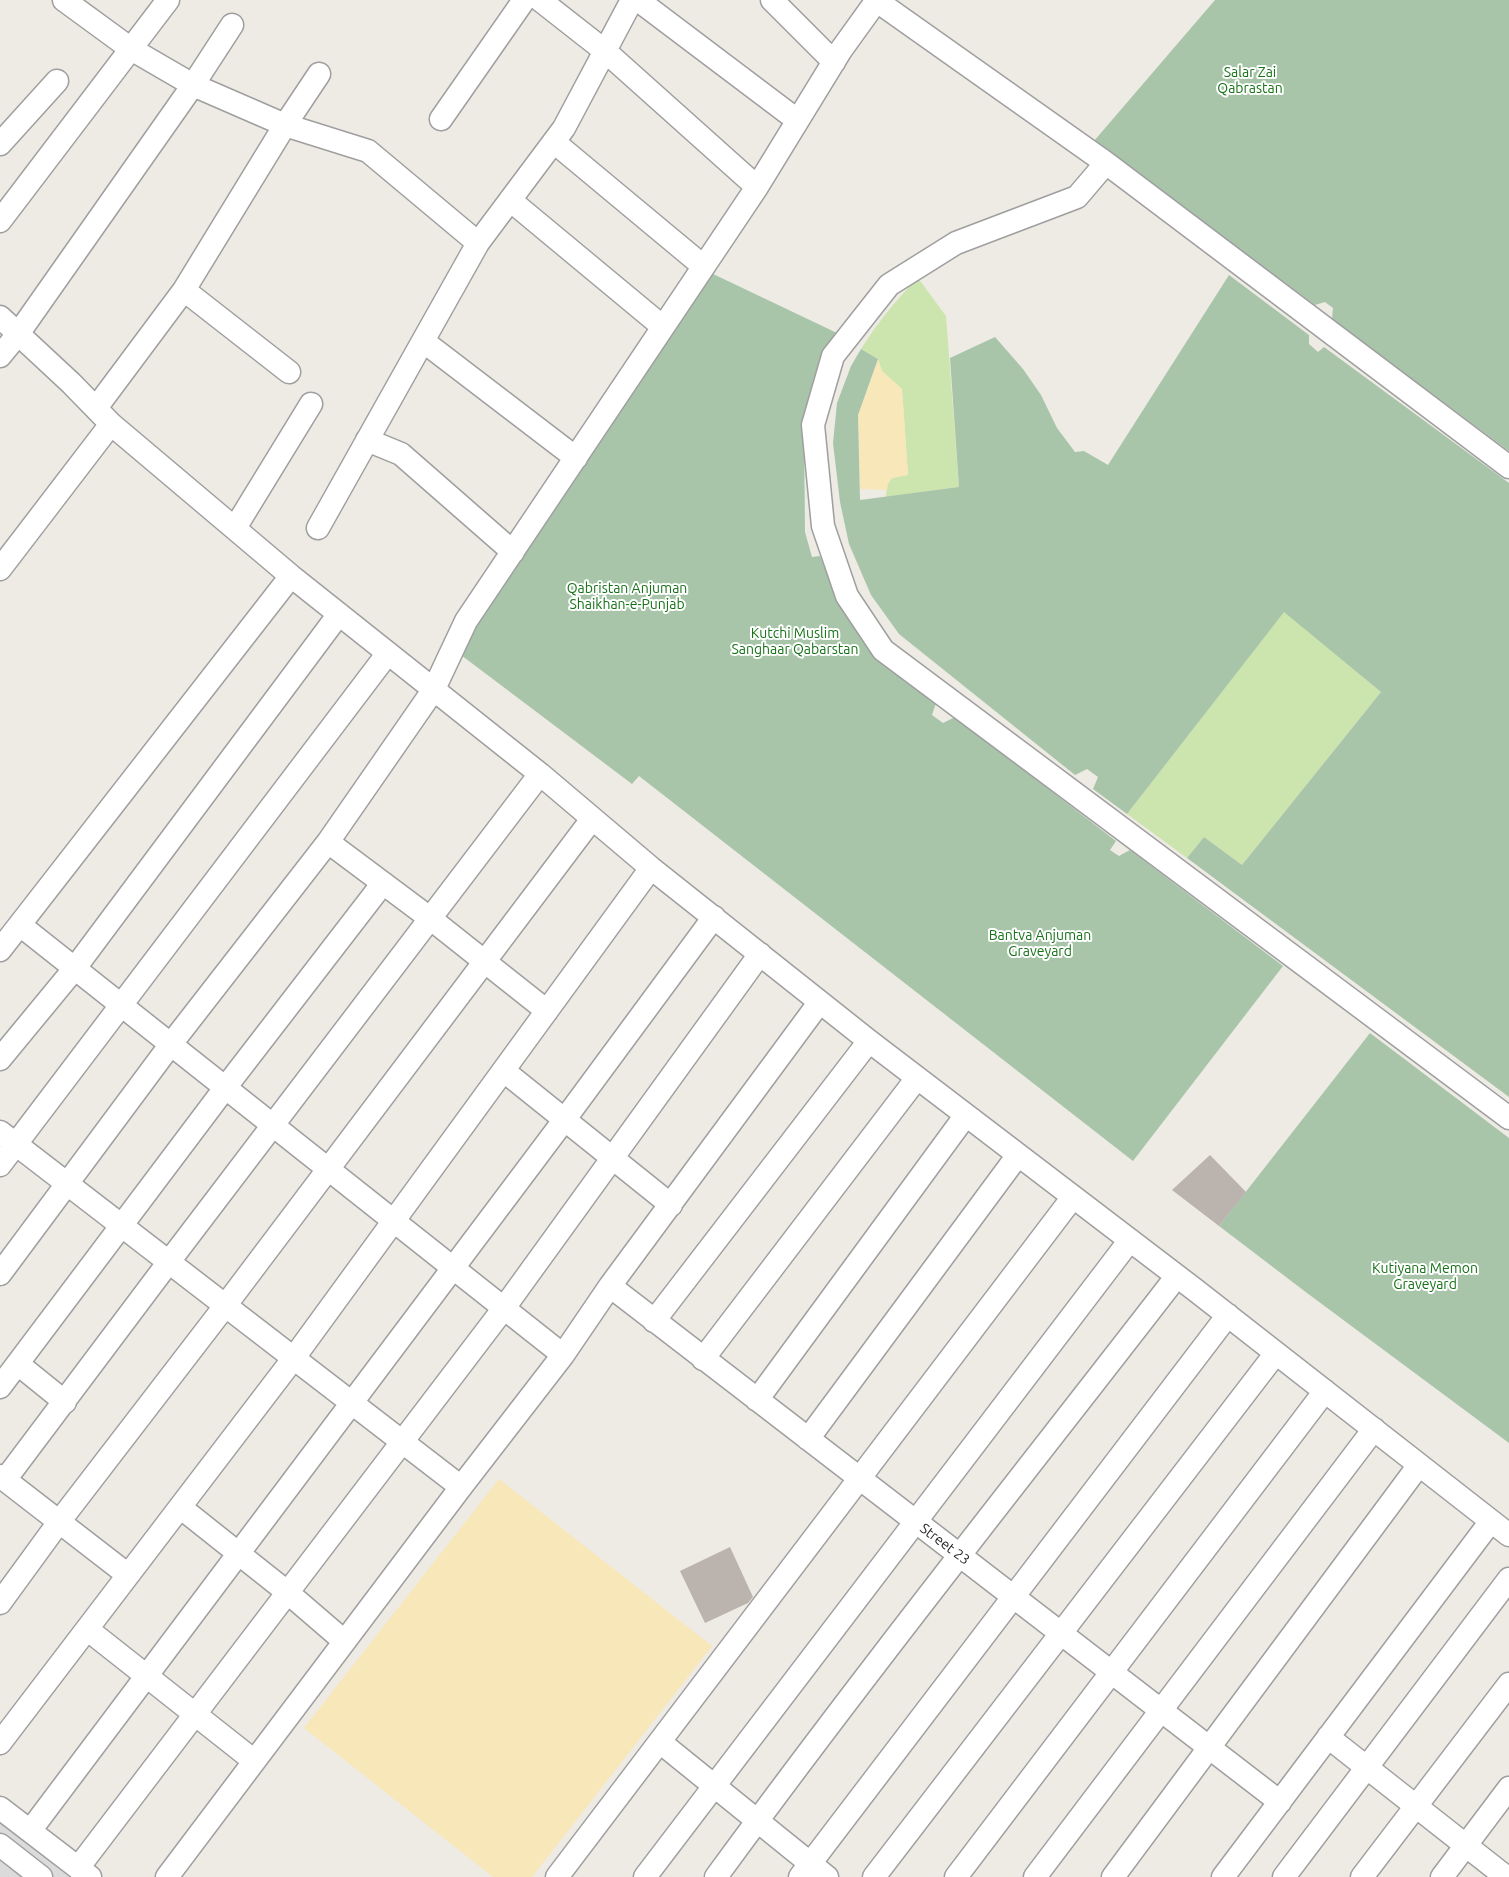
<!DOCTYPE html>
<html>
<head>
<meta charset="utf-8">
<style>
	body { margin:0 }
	canvas { display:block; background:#eeeae4 }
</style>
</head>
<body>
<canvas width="1509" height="1877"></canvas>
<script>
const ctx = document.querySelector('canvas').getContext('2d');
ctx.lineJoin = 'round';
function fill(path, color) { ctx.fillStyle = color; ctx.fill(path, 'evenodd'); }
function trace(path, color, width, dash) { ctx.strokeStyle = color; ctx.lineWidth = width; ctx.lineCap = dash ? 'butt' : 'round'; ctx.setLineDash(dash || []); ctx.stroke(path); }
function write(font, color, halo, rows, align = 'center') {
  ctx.font = font + ' Ubuntu,sans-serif'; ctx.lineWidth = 4; ctx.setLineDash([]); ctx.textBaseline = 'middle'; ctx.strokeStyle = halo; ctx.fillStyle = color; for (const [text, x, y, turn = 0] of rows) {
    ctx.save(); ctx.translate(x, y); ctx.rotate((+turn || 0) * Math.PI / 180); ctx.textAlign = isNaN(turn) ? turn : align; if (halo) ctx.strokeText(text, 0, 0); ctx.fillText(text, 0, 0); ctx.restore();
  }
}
fill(new Path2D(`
	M 0,1823 L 69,1877 L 0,1877 Z`), '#dcdbdb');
fill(new Path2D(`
	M 918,278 L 946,316 L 959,487 L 886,497 L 887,484 L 892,478 L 908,475 L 902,389 L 882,371 L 878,359 L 861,349 C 877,323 896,300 918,278 Z
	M 1284,611 L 1381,692 L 1242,865 L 1204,837 L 1187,858 L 1127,814 Z`), '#cce4ae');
fill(new Path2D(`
	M 878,359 L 882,371 L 902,389 L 908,475 L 892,478 L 888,484 L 887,490 L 860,489 L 858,415 Z
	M 499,1479 L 712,1646 L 532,1877 L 493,1877 L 304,1728 Z`), '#f8e7b8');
fill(new Path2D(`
	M 1215,0 L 1509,0 L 1509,451 L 1332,319 L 1333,308 L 1325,302 L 1315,305 L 1094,141 Z
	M 711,273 L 837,333 L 804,432 L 805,532 L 812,557 L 820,556 L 841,608 L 936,703 L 932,715 L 943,723 L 955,717 L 1116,841 L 1110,850 L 1119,856 L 1130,850 L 1283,966 L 1133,1161 L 639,776 L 632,784 L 457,652 Z
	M 1229,275 L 1309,335 L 1309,344 L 1318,352 L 1324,347 L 1509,483 L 1509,1097 L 1187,858 L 1204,837 L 1242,865 L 1381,692 L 1284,612 L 1127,814 L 1093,789 L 1098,777 L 1087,769 L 1075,775 L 899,634 L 871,595 L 849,544 L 840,502 L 833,443 L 837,403 L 851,366 L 861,349 L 878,359 L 858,415 L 860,500 L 959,487 L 950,358 L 995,337 L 1023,369 L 1041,395 L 1057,428 L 1075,452 L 1084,451 L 1108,465 Z
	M 1370,1033 L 1509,1138 L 1509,1443 L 1307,1293 L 1219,1226 Z`), '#a8c5aa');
fill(new Path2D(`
	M 1210,1155 L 1246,1192 L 1219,1226 L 1172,1190 Z
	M 730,1547 L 753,1597 L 748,1603 L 705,1623 L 680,1571 Z`), '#bbb3ae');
const minor = new Path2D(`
	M 64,0 L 131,49 L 193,85 L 285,125 L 368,151 L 478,243
	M 540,0 L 605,51 L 757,187
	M 638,0 L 797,120
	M 772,0 L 834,62
	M 877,1 L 1106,163
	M 441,119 L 524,0
	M 554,142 L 703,266
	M 0,144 L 57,81
	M 510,200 L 663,327
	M 0,221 L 168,0
	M 184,290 L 289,372
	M 0,317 L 71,383 L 111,424 L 291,576 L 540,774 L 651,868 L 869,1041 L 1194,1289 L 1509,1535
	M 423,341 L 576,458
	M 0,356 L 18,334 L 193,85 L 232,25
	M 96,408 L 184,290 L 285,125 L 319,74
	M 367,440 L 401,454 L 513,552
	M 1509,467 L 1106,163 L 1077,197 L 956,243 L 889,285 L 833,356 L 813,425 L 823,526 L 847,596 L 883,650 L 1509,1118
	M 235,528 L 311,404
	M 318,528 L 478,243 L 564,128 L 632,0
	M 0,569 L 111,424
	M 328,842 L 431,919 L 547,1011
	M 20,925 L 563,1355
	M 0,950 L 291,576
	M 0,1059 L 75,968 L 339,614
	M 504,1071 L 671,1205
	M 0,1132 L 461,1487
	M 0,1165 L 388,653
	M 0,1274 L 171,1044 L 328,842 L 434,689 L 466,621 L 757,187 L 841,50 L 877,0
	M 610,1286 L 1280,1802
	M 654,1321 L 869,1041
	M 703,1359 L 917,1078
	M 18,1364 L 65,1402
	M 0,1387 L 225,1088 L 383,883
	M 757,1400 L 966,1115
	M 808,1439 L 1018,1155
	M 0,1476 L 128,1575
	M 5,1480 L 168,1263 L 540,774
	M 180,1507 L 287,1592 L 344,1641
	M 0,1603 L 59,1522 L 225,1306 L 592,819
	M 87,1629 L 253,1760
	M 1328,1737 L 1506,1877
	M 660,1742 L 827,1877
	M 0,1743 L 293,1359 L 651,868
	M 0,1808 L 90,1877
	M 30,1831 L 565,1119 L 714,917
	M 0,1845 L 41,1877
	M 78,1868 L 504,1308 L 760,954
	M 167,1877 L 461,1487 L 563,1355 L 610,1286 L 819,1003
	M 557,1877 L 1073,1197
	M 645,1877 L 1130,1240
	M 716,1877 C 865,1673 1023,1475 1177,1276
	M 800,1877 L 1228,1315
	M 874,1877 L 1276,1353
	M 956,1877 L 1325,1391
	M 1035,1877 L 1374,1429
	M 1113,1877 L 1419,1465
	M 1223,1877 L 1491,1521
	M 1284,1877 L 1509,1579
	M 1362,1877 L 1509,1684
	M 1442,1877 L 1509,1788`);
trace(minor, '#9f9f9f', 25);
trace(minor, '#fff', 22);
write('14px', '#157216', '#fff', [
	["Salar Zai",1250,72],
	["Qabrastan",1250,88],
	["Qabristan Anjuman",627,588],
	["Shaikhan-e-Punjab",627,604],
	["Kutchi Muslim",795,633],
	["Sanghaar Qabarstan",795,649],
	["Bantva Anjuman",1040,935],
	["Graveyard",1040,951],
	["Kutiyana Memon",1425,1268],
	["Graveyard",1425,1284]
]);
write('14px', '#1e1e1e', '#fff', [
	["Street 23",945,1544,37]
]);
</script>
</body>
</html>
